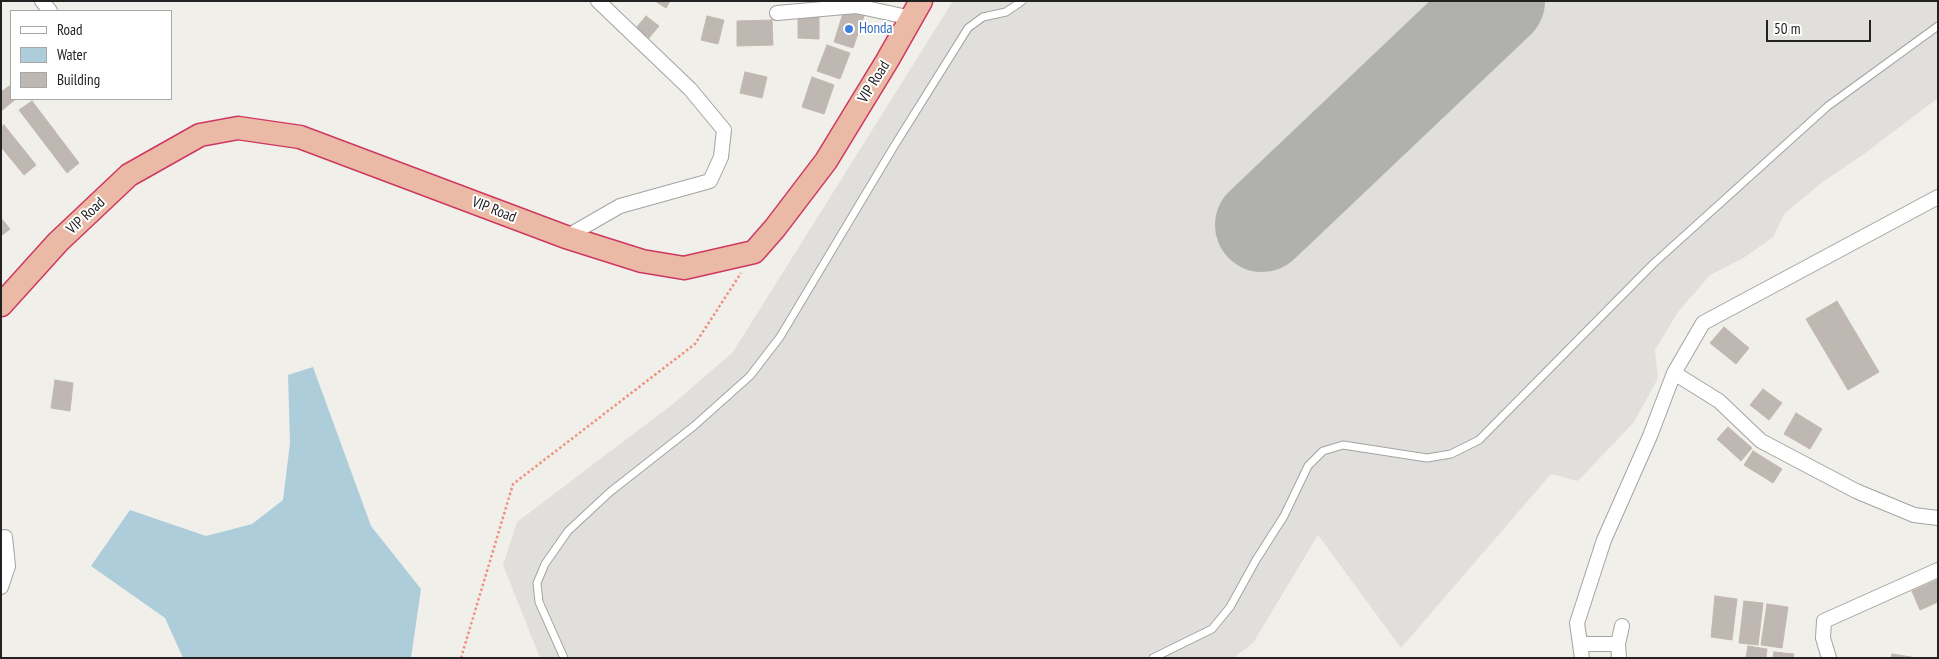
<!DOCTYPE html>
<html>
<head>
<meta charset="utf-8">
<style>
  body { margin:0 }
  #map { position:relative; width:1939px; height:659px; overflow:hidden; background:#f1efea; font-family:"PT Sans Narrow",sans-serif }
  canvas { display:block }
  .frame { position:absolute; inset:0; border:2px solid #222; pointer-events:none }
  .legend { position:absolute; left:10px; top:10px; width:162px; height:90px; box-sizing:border-box; background:#fff; border:1px solid #a7a7a7; margin:0; padding:6px 9px; list-style:none; font-size:15px; color:#222 }
  .legend li { display:flex; align-items:center; gap:10px; height:25px }
  .legend b { width:25px; border:1px solid #a7a7a7 }
  .scale { position:absolute; left:1766px; top:20px; width:105px; height:22px; box-sizing:border-box; border:2px solid #222; border-top:0; padding-left:6px; font-size:15px; line-height:18px; white-space:nowrap; color:#222; -webkit-text-stroke:4px #fff; paint-order:stroke }
</style>
</head>
<body>
<div id="map">
<canvas width="1939" height="659"></canvas>
<div class="frame"></div>
<ul class="legend">
<li><b style="height:6px;background:#fff"></b>Road</li>
<li><b style="height:14px;background:#aecddb"></b>Water</li>
<li><b style="height:14px;background:#bfb8b2"></b>Building</li>
</ul>
<div class="scale">50 m</div>
</div>
<script>
const ctx = document.querySelector('canvas').getContext('2d');
ctx.lineJoin = 'round';
function fillPath(path, color) { ctx.fillStyle = color; ctx.fill(path, 'evenodd'); }
const shape = rows => new Path2D(rows.map(r => 'M' + r).join(''));
function strokePath(path, color, width, dash) { ctx.strokeStyle = color; ctx.lineWidth = width; ctx.lineCap = dash ? 'butt' : 'round'; ctx.setLineDash(dash || []); ctx.stroke(path); }
function write(font, color, halo, rows, align = 'center') {
  ctx.font = font + ' "PT Sans Narrow",sans-serif'; ctx.lineWidth = 4; ctx.setLineDash([]); ctx.textBaseline = 'middle'; ctx.strokeStyle = halo; ctx.fillStyle = color; for (const [text, x, y, turn = 0] of rows) {
    ctx.save(); ctx.translate(x, y); ctx.rotate((+turn || 0) * Math.PI / 180); ctx.textAlign = isNaN(turn) ? turn : align; if (halo) ctx.strokeText(text, 0, 0); ctx.fillText(text, 0, 0); ctx.restore();
  }
}
fillPath(shape([
  [953,1,1938,1,1938,98,1864,154,1824,181,1785,213,1773,237,1745,257,1710,275,1678,312,1655,350,1658,378,1634,422,1578,481,1551,474,1401,648,1318,535,1253,643,1233,658,540,658,503,565,517,522,673,404,733,352]
]), '#e0dfdb');
fillPath(shape([
  [313,367,371,526,421,589,411,658,183,658,165,618,91,566,130,510,206,536,252,524,283,500,290,443,288,375]
]), '#aecddb');
strokePath(shape([
  [1262,225,1498,1]
]), '#b0b0ad', 94);
const building = shape([
  [655,1,670,1,666,8,655,1],
  [844,10,864,16,853,48,834,42,844,10],
  [798,15,819,15,819,39,798,38,798,15],
  [646,16,659,26,649,38,636,28,646,16],
  [707,16,724,20,718,44,701,40,707,16],
  [772,20,773,45,737,46,737,21,772,20],
  [827,45,850,53,840,79,817,71,827,45],
  [745,72,767,77,762,98,740,93,745,72],
  [812,77,834,85,824,114,802,107,812,77],
  [9,86,11,89,11,99,16,99,1,111,1,92,9,86],
  [32,101,79,163,67,173,19,110,32,101],
  [4,125,36,165,24,175,1,147,1,127,4,125],
  [1,218,10,229,1,236,1,218],
  [1837,301,1879,372,1848,390,1806,319,1837,301],
  [1724,327,1749,348,1736,364,1710,343,1724,327],
  [55,380,73,383,70,411,51,408,55,380],
  [1763,389,1782,403,1769,420,1750,405,1763,389],
  [1796,413,1822,429,1810,449,1784,434,1796,413],
  [1728,427,1752,448,1741,461,1717,439,1728,427],
  [1753,451,1782,469,1773,483,1744,465,1753,451],
  [1937,580,1938,602,1920,610,1912,591,1937,580],
  [1715,596,1737,599,1732,640,1711,637,1715,596],
  [1744,601,1763,603,1758,645,1739,643,1744,601],
  [1767,604,1788,607,1782,648,1761,645,1767,604],
  [1748,646,1767,649,1766,658,1746,658,1748,646],
  [1774,652,1794,654,1793,658,1773,658,1774,652],
  [1892,654,1917,658,1891,658,1892,654]
]);
fillPath(building, '#bfb8b2');
strokePath(building, '#c2b8ad', 1);
const service = shape([
  [564,658,539,602,537,583,545,564,568,531,610,492,694,426,750,376,780,337,893,148,968,28,983,17,1006,12,1022,1],
  [1153,658,1212,629,1230,607,1256,560,1284,516,1308,466,1323,451,1343,445,1427,458,1451,454,1479,440,1653,264,1828,106,1938,26]
]);
const minor = shape([
  [42,1,50,11],
  [777,13,856,6,912,18],
  [566,237,620,206,710,181,721,157,724,130,690,89,598,1],
  [1674,373,1719,401,1761,441,1856,491,1914,515,1938,518],
  [1,587,8,566,5,537],
  [1580,644,1618,644],
  [1582,658,1577,623,1604,540,1650,436,1674,373,1703,323,1938,197],
  [1619,658,1618,644,1622,626],
  [1829,658,1823,638,1824,621,1938,570]
]);
const trunk = shape([
  [1,305,58,242,129,175,200,135,238,128,300,137,566,237,642,261,684,268,754,252,775,228,826,161,887,61,921,1]
]);
strokePath(service, '#a3a3a3', 9);
strokePath(minor, '#a3a3a3', 16);
strokePath(trunk, '#ce385f', 25);
strokePath(shape([
  [461,658,513,484,695,344,741,273]
]), '#ef927d', 2.5, [2.5, 2.5]);
strokePath(service, '#fff', 7);
strokePath(minor, '#fff', 14);
strokePath(trunk, '#ebbaa6', 22);
for (const [x, y, r, color] of [
  [849,29,5,"#3f7fe0"]
]) { const dot = new Path2D(); dot.arc(x, y, r, 0, 2 * Math.PI); ctx.fillStyle = color; ctx.fill(dot); strokePath(dot, '#fff', 2); }
write('15px', '#366cbe', '#fff', [
  ["Honda",859,29]
], 'left');
write('15px', '#222', '#fff', [
  ["VIP Road",874,82,-58],
  ["VIP Road",494,210,21],
  ["VIP Road",86,216,-43]
]);
</script>
</body>
</html>
